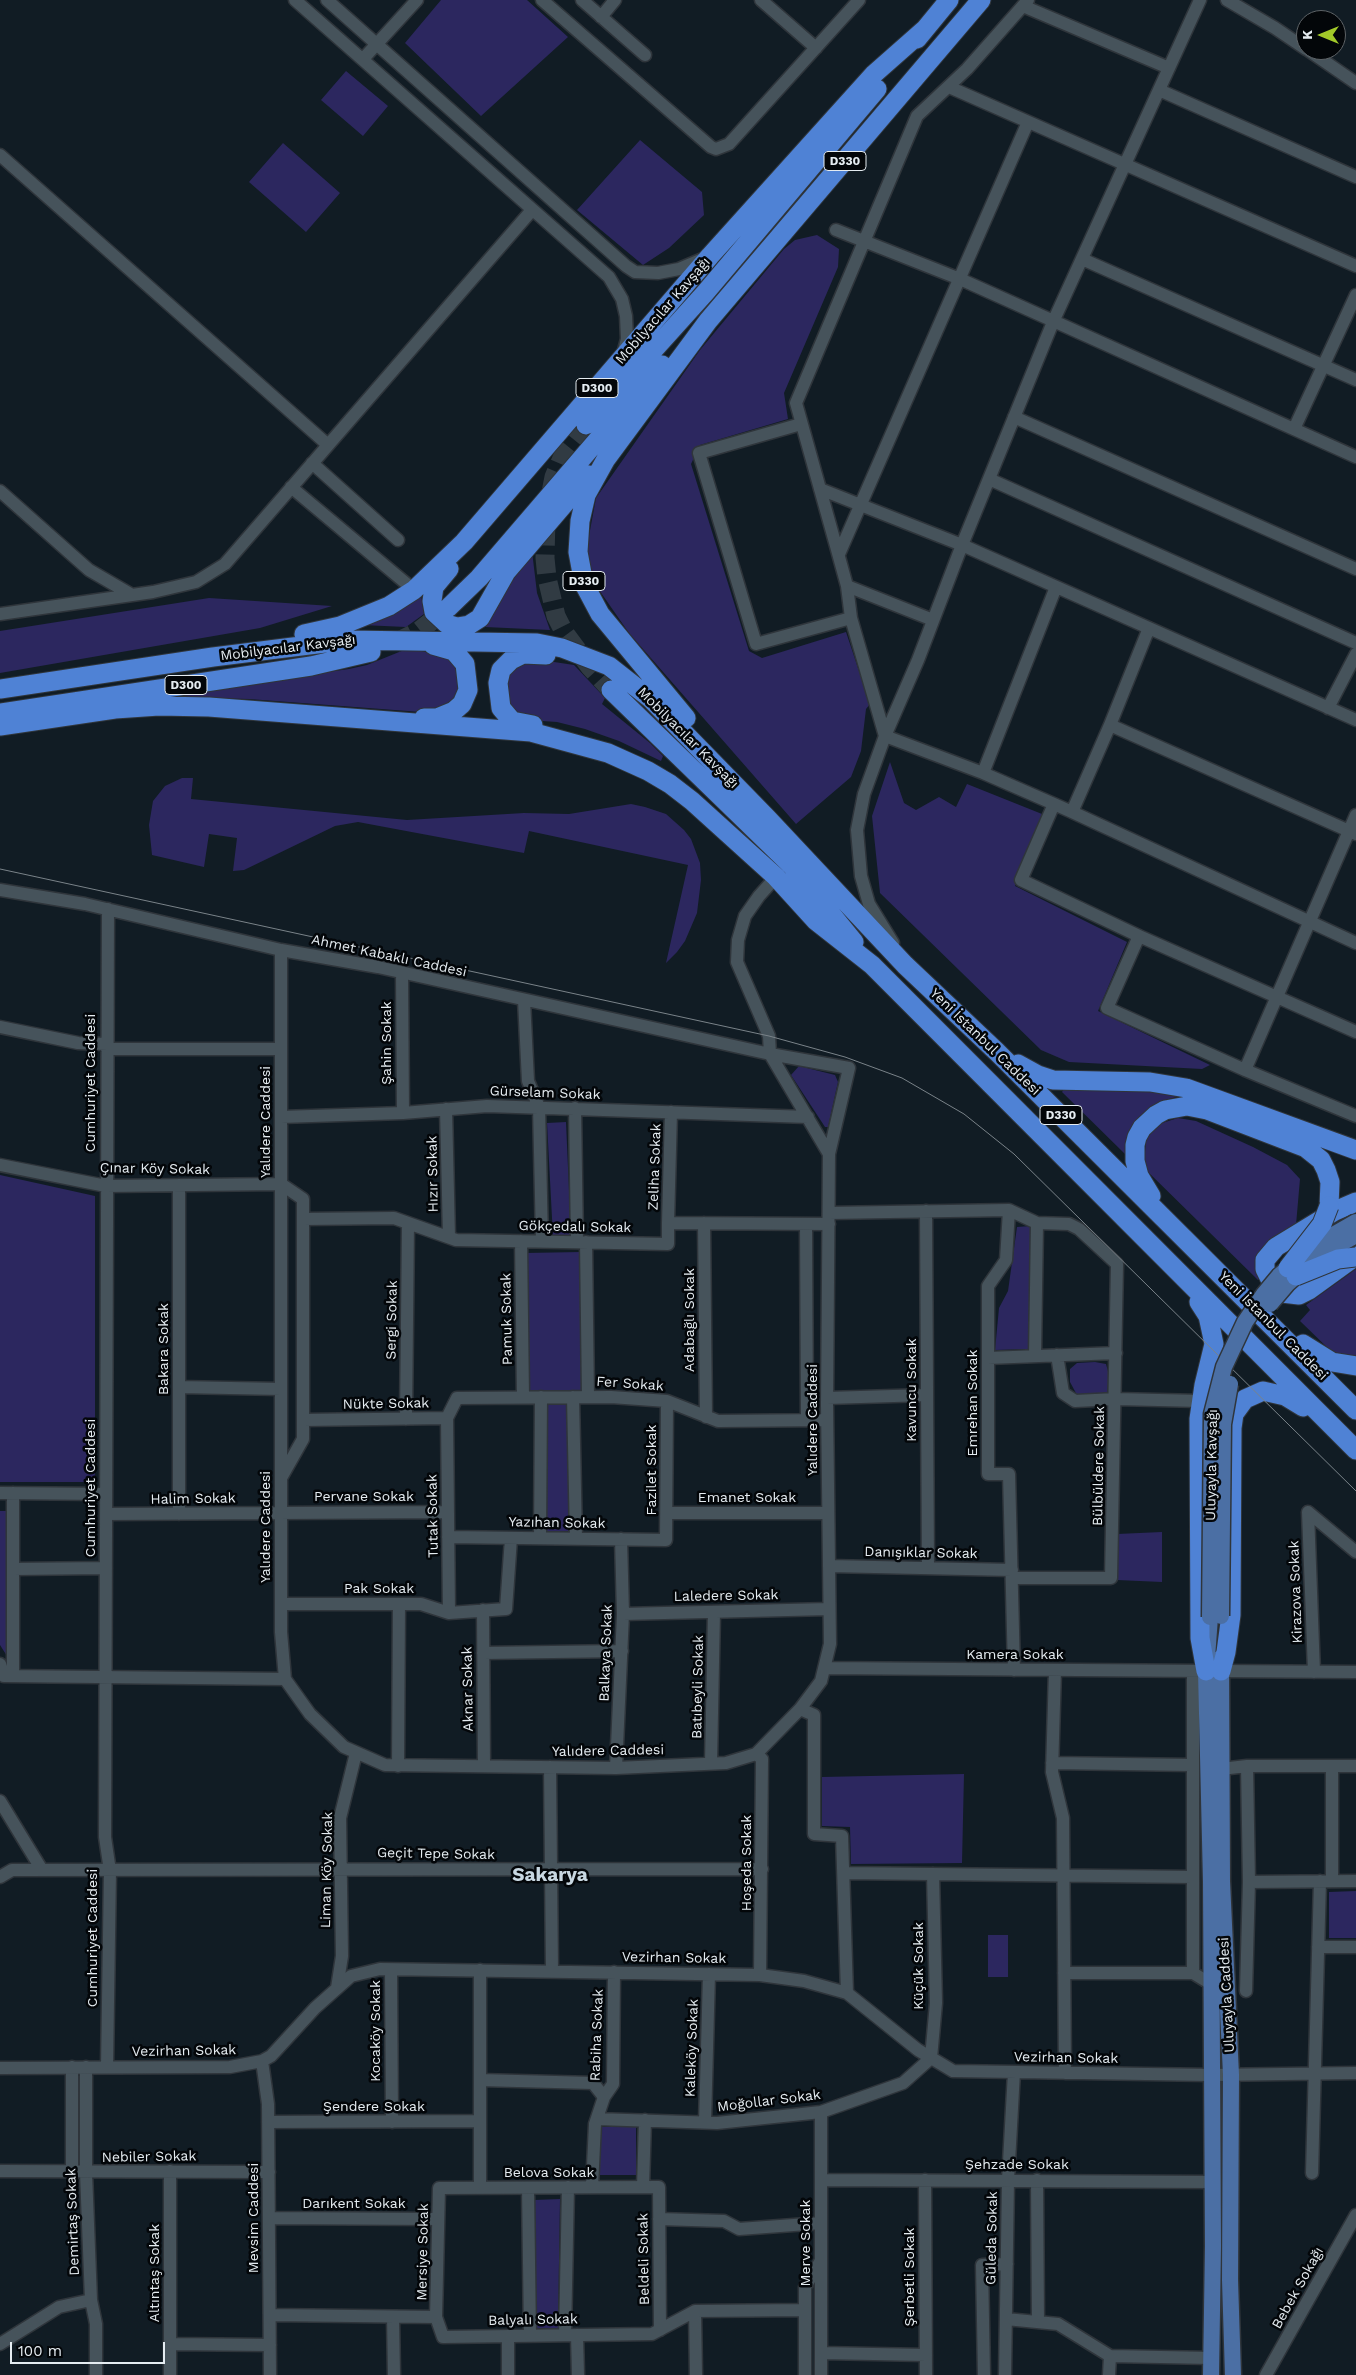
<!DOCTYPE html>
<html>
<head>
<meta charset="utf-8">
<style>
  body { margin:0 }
  #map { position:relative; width:1356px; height:2375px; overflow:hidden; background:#111c24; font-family:"Work Sans",sans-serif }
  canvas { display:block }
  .north { position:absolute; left:1296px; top:10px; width:50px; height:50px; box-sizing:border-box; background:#030609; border:1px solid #5d6266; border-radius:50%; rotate:270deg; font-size:14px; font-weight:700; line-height:20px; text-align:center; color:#e5ecf1 }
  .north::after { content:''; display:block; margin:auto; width:18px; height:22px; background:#a2c929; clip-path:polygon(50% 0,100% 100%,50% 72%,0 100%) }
  .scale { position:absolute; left:10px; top:2342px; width:155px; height:22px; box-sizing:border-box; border:2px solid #e5ecf1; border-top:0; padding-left:6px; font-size:15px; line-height:18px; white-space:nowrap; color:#e5ecf1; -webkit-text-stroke:4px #030609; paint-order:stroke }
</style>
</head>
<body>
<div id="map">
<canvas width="1356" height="2375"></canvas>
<div class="north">K</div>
<div class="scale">100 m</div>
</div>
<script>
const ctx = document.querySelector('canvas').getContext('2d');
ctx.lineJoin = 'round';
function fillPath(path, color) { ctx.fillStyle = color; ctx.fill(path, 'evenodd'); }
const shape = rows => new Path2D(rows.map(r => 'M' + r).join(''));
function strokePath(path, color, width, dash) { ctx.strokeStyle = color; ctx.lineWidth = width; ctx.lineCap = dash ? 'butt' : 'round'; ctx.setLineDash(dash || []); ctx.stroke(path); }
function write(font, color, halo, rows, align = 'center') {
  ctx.font = font + ' "Work Sans",sans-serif'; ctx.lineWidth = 5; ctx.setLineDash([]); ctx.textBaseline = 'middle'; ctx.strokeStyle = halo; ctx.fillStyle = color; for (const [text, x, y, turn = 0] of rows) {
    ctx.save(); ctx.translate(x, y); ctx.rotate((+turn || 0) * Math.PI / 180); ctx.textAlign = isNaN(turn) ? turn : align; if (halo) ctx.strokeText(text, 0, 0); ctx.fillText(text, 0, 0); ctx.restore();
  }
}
fillPath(shape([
  [441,0,527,0,568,37,481,116,405,43],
  [346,71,388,106,363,136,321,100],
  [640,140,702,192,704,215,669,248,643,265,577,210],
  [283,143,340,193,306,232,249,182],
  [817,235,839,249,838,267,784,393,788,419,700,445,691,464,749,651,762,658,846,632,870,704,866,709,861,751,851,777,796,824,629,633,597,587,586,552,596,498,700,350,784,249,795,240],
  [532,551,537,593,550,630,485,627,508,582],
  [421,595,424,614,406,627,362,625],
  [209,598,332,606,260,628,0,673,0,631],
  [409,648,443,656,453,661,459,669,461,687,452,705,434,713,249,699,149,697,349,669,367,665],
  [541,660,574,665,605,698,602,704,650,743,663,756,661,761,619,741,585,729,557,722,528,720,507,706,504,676,520,663],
  [890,762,904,803,916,810,939,797,956,807,967,784,1042,814,1015,886,1127,942,1098,1011,1210,1065,1202,1069,1069,1062,1041,1050,880,893,872,816],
  [182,778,193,778,191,799,407,820,524,813,569,814,631,804,645,807,666,814,684,830,691,839,700,863,701,880,697,913,685,941,677,952,666,963,688,865,529,831,524,853,358,822,335,826,244,870,233,871,237,838,209,834,204,867,152,855,149,825,153,801,165,786],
  [799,1066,835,1075,838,1082,828,1127,825,1127,791,1075],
  [1139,1087,1180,1096,1162,1101,1147,1111,1127,1156,1062,1092,1064,1089],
  [1178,1118,1196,1121,1253,1147,1287,1165,1300,1179,1296,1225,1258,1280,1147,1171,1144,1164,1146,1139,1159,1124],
  [566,1122,571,1236,553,1237,547,1123],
  [0,1175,95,1196,95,1482,0,1482],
  [1031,1226,1028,1349,995,1350,999,1308,1008,1291,1017,1227],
  [581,1252,581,1392,528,1393,525,1253],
  [1356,1269,1356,1358,1336,1356,1300,1321,1310,1310,1306,1305],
  [1095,1362,1106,1364,1109,1375,1107,1395,1077,1395,1070,1382,1070,1369,1077,1363],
  [570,1402,568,1531,545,1531,546,1403],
  [0,1511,8,1511,7,1656,0,1645],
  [1162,1532,1162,1582,1117,1580,1117,1534],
  [964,1774,962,1863,851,1864,850,1827,822,1826,822,1777],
  [1356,1891,1356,1938,1329,1938,1329,1892],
  [988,1935,1008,1935,1008,1977,988,1977],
  [599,2127,636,2127,636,2175,600,2175],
  [560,2199,558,2328,536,2328,534,2200]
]), '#2c275f');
strokePath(shape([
  [586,425,565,451,554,477,546,518,545,558,547,578,556,616,564,632,590,667,611,690],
  [395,643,419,631,448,608]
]), '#313b43', 19, [19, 9]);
const minor = shape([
  [295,0,609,277,622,299,626,316,627,339,623,354],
  [327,0,626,266,635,272,658,273,679,269,705,258],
  [542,0,711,147,716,149,729,144,859,0],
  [582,0,645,55],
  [761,0,816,48],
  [1227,0,1275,28,1306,49],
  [1023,6,1169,68],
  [601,17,615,0],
  [1308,50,1356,83],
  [363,59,417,0],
  [949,87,1356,266],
  [1159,90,1356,177],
  [0,155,328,445],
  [836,230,960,279,1356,457],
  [1082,259,1356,380],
  [1014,417,1356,569],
  [801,424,699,453,756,644,851,618],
  [1294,429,1356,295],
  [312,463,398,540],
  [989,479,1356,643],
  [291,487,414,590],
  [820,489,962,545,1356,720],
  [0,491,89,570,132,595],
  [839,554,1028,122],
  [847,586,933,620],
  [0,614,153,592,196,582,225,564,532,210],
  [1149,628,1110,725,1356,834],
  [1328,708,1356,654],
  [885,736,851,618,847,586,836,546,796,403,917,116,967,69,1028,0],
  [885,736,983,773,1054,804,1021,880,1139,936,1107,1008,1245,1070,1356,1116],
  [983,773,1056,587],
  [1054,804,1072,812,1110,725],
  [1072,812,1356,943],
  [0,890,85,904,281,950,378,967,770,1054,849,1068,829,1154],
  [1139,936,1356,1032],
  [893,943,869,904,861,876,857,830,864,794,885,736,918,660,962,545,1053,322,1200,0],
  [281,950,281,1632,285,1679,310,1714,344,1747,385,1765,616,1768,726,1763,756,1754,800,1709,821,1681,830,1644,827,1405,829,1154,770,1054,769,1036,737,962,738,940,745,916,759,896,776,877],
  [402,973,403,1113],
  [524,1000,528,1081,539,1107,542,1241],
  [0,1027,78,1043,107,1044],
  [107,1049,281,1049],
  [1245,1070,1356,815],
  [575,1108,577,1242],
  [446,1109,449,1237],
  [281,1117,403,1113,487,1106,808,1117],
  [0,1165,106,1186,281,1184,303,1199,303,1439,281,1478],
  [179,1185,179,1514],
  [1009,1210,1006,1260,988,1286,988,1474,1009,1474,1014,1670],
  [926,1211,928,1568],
  [829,1213,1009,1210,1037,1223,1035,1355],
  [303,1219,394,1218,456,1240,668,1244,668,1223,829,1224],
  [668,1223,671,1112],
  [704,1223,706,1417],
  [806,1224,807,1420],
  [521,1241,523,1397],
  [586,1242,588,1397],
  [1057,1355,1063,1393,1075,1401,1116,1399,1201,1401],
  [988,1358,1116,1353],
  [179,1387,281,1389],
  [573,1397,576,1538],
  [827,1398,927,1395],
  [447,1418,449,1613],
  [406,1419,408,1223],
  [303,1420,447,1418,457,1398,611,1397,667,1401,718,1421,827,1420],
  [0,1493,106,1494],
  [13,1493,13,1676],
  [1308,1512,1314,1672],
  [1308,1512,1356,1552],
  [667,1513,828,1513],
  [106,1514,448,1512],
  [448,1537,666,1540,667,1401],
  [540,1538,541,1397],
  [829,1566,1012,1570],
  [13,1569,106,1568],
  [1012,1578,1111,1578,1117,1264,1079,1229,1069,1224,1037,1223],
  [281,1604,421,1604,449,1613,506,1609,511,1538],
  [483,1610,484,1766],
  [623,1614,829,1609],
  [483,1653,622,1651],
  [0,1664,4,1676,285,1679],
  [824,1668,1206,1671],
  [1055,1670,1052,1772,1063,1818,1065,2073],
  [1193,1671,1193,1973],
  [1221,1671,1356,1672],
  [800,1709,814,1715,814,1834,842,1836,847,1993],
  [756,1754,762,1759,760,1975],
  [711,1763,714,1612],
  [1052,1763,1193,1765],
  [398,1766,399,1604],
  [1247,1766,1356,1766],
  [1332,1766,1332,1881],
  [550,1767,552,1971],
  [616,1768,623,1614,621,1539],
  [1221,1769,1247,1766,1249,1882,1246,1991],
  [0,1801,42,1870],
  [844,1873,1193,1877],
  [0,1877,12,1870,762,1869],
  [1249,1882,1356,1881],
  [1318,1947,1356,1947],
  [391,1970,392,2122],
  [1064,1973,1193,1973,1211,1984],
  [337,1988,342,1956,340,1818,356,1753],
  [262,2061,268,2104,270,2375],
  [86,2067,86,2173,91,2300,96,2324,96,2375],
  [107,2067,110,1871,105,1837,108,909],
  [0,2068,230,2067,262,2061,271,2056,315,2008,351,1976,380,1969,760,1975,804,1981,847,1993,918,2050,953,2071,1211,2075,1356,2073],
  [480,2080,593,2083,604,2097,595,2124,592,2187],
  [604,2097,613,2084,614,1972],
  [597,2119,717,2123,821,2112,903,2083,931,2058,936,2003,933,1874],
  [268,2122,480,2121],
  [705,2122,709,1974],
  [0,2171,269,2172],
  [72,2173,72,2067],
  [1312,2173,1320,1881],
  [821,2180,1212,2182],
  [925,2180,926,2375],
  [1037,2180,1038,2322],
  [643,2187,645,2120],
  [480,2188,480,1970],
  [528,2188,530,2335],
  [269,2218,438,2219],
  [659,2219,724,2221,739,2229,821,2223],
  [695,2311,696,2375],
  [270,2315,436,2317,443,2337,652,2334,695,2311,805,2310],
  [393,2317,394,2375],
  [436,2317,439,2188,659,2187,660,2330],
  [1006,2319,1058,2324,1110,2356,1211,2358],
  [565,2335,568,2187],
  [577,2335,578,2375],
  [508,2336,508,2375],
  [0,2344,59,2307,91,2300],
  [170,2344,270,2345],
  [821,2353,926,2355],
  [170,2375,170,2171],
  [805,2375,805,2287,820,2262],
  [821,2375,821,2112],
  [984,2375,982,2265,1007,2264],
  [1005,2375,1008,2180,1014,2072],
  [1109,2375,1110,2356],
  [1266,2375,1356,2215]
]);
const major = shape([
  [1210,1617,1206,1671,1211,1882,1213,2246,1211,2375],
  [1221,1658,1222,1881,1231,2075,1230,2280,1233,2375]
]);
const highway = shape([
  [917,39,949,0],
  [586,425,705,293,877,89],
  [449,569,434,587,432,601,434,612,447,624,457,627,469,625,480,618,506,572,589,475],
  [448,608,479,578,662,365],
  [304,634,340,626,389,606,414,590,464,542,710,256,874,74,925,29],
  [0,689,213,657,349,640,537,643,562,648,609,666,651,699,767,818,905,965,997,1052,1356,1410],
  [611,690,792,866,854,942],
  [0,713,311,666,371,652],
  [424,718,437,718,454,711,462,704,468,690,465,664,454,651,433,645],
  [686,718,600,614,584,584,578,552,580,521,586,495,606,459,708,321,981,0],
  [533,725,512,721,501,708,498,683,501,670,511,660,523,654,546,655],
  [0,726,115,709,159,706,209,707,531,732,608,753,648,771,670,784,692,801,776,877,816,921,872,965,1356,1450],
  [1018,1064,1038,1075,1053,1080,1150,1082,1186,1088,1356,1150],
  [1151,1196,1139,1176,1135,1161,1135,1145,1137,1137,1142,1128,1156,1115,1165,1110,1187,1106,1207,1110,1306,1148,1321,1160,1326,1170,1330,1182,1329,1206],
  [1356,1202,1335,1211,1276,1247,1265,1260,1265,1269,1274,1287,1282,1293,1299,1295,1309,1290,1356,1256],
  [1199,1302,1208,1316,1214,1344,1204,1385,1199,1419,1200,1638,1206,1671],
  [1303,1344,1332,1362,1356,1366],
  [1221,1671,1226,1652,1231,1615,1232,1428,1234,1414,1245,1399,1263,1391,1285,1396,1303,1407]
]);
strokePath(minor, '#2f353b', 15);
strokePath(major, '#2f353b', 19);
strokePath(highway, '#2f353b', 21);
strokePath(minor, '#46535b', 12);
strokePath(major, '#4b6fa4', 16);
strokePath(highway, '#4f82d5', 19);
strokePath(shape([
  [0,869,769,1036,845,1057,902,1078,964,1114,1014,1154,1356,1491]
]), '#7a8389', 1);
const majorBridge = shape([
  [1270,1304,1287,1284,1305,1268,1331,1249,1356,1235],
  [1221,1616,1223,1424,1230,1384],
  [1210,1617,1212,1414,1224,1367,1245,1322,1264,1294,1279,1276,1316,1245,1356,1222]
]);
const highwayBridge = shape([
  [1288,1268,1322,1224,1329,1206],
  [1296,1276,1338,1259,1356,1257]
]);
strokePath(majorBridge, '#2f353b', 19, []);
strokePath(highwayBridge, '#2f353b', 21, []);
strokePath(majorBridge, '#4b6fa4', 16);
strokePath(highwayBridge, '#4f82d5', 19);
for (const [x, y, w] of [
  [845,161,42],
  [597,388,42],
  [584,581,42],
  [186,685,42],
  [1061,1115,42]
]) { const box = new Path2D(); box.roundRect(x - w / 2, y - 9.5, w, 19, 4); ctx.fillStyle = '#030609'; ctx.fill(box); strokePath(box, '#e5ecf1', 1); }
write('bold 12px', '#e5ecf1', null, [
  ["D330",845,161],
  ["D300",597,388],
  ["D330",584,581],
  ["D300",186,685],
  ["D330",1061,1115]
]);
write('14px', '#e5ecf1', '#030609', [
  ["Mobilyacılar Kavşağı",663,311,-49],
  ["Mobilyacılar Kavşağı",288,648,-7],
  ["Mobilyacılar Kavşağı",688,738,45],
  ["Ahmet Kabaklı Caddesi",389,956,12],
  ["Yeni İstanbul Caddesi",985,1042,44],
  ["Şahin Sokak",387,1043,-90],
  ["Cumhuriyet Caddesi",91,1083,-90],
  ["Gürselam Sokak",545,1093,2],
  ["Yalıdere Caddesi",266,1122,-90],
  ["Zeliha Sokak",655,1167,-88],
  ["Çınar Köy Sokak",155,1169,1],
  ["Hızır Sokak",433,1174,-91],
  ["Gökçedalı Sokak",575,1227,1],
  ["Pamuk Sokak",507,1319,-91],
  ["Sergi Sokak",392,1320,-89],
  ["Adabağlı Sokak",690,1320,-90],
  ["Yeni İstanbul Caddesi",1273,1326,45],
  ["Bakara Sokak",164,1349,-90],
  ["Fer Sokak",630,1384,4],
  ["Kavuncu Sokak",912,1390,-90],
  ["Emrehan Sokak",973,1403,-90],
  ["Nükte Sokak",386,1404,-1],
  ["Yalıdere Caddesi",813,1420,-90],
  ["Uluyayla Kavşağı",1212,1465,-89],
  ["Bülbüldere Sokak",1099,1466,-89],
  ["Fazilet Sokak",652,1470,-90],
  ["Cumhuriyet Caddesi",91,1488,-90],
  ["Pervane Sokak",364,1497],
  ["Emanet Sokak",747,1498],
  ["Halim Sokak",193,1499,-1],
  ["Tutak Sokak",433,1516,-91],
  ["Yazıhan Sokak",557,1523,1],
  ["Yalıdere Caddesi",266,1527,-90],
  ["Danışıklar Sokak",921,1553,1],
  ["Pak Sokak",379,1589],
  ["Kirazova Sokak",1296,1592,-92],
  ["Laledere Sokak",726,1596,-1],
  ["Balkaya Sokak",606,1653,-88],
  ["Kamera Sokak",1015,1655],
  ["Batıbeyli Sokak",698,1687,-89],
  ["Aknar Sokak",468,1689,-91],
  ["Yalıdere Caddesi",608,1751,-1],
  ["Geçit Tepe Sokak",436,1854,1],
  ["Hoşeda Sokak",747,1863,-90],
  ["Liman Köy Sokak",327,1870,-89],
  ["Cumhuriyet Caddesi",93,1938,-90],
  ["Vezirhan Sokak",674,1958,1],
  ["Küçük Sokak",919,1966,-90],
  ["Uluyayla Caddesi",1227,1995,-93],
  ["Kocaköy Sokak",376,2031,-90],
  ["Rabiha Sokak",597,2035,-88],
  ["Kaleköy Sokak",692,2048,-88],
  ["Vezirhan Sokak",184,2051,-1],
  ["Vezirhan Sokak",1066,2058,1],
  ["Moğollar Sokak",769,2101,-7],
  ["Şendere Sokak",374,2107],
  ["Nebiler Sokak",149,2157,-1],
  ["Şehzade Sokak",1017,2165],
  ["Belova Sokak",549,2173],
  ["Darıkent Sokak",354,2204],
  ["Mevsim Caddesi",254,2218,-90],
  ["Demirtaş Sokak",73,2222,-92],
  ["Güleda Sokak",992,2238,-89],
  ["Merve Sokak",806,2243,-90],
  ["Mersiye Sokak",423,2252,-89],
  ["Beldeli Sokak",644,2259,-91],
  ["Altıntaş Sokak",155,2273,-90],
  ["Şerbetli Sokak",910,2277,-90],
  ["Bebek Sokağı",1298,2288,-61],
  ["Balyalı Sokak",533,2320,-1]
]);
write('bold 19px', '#c8d7e1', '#030609', [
  ["Sakarya",550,1875]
]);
</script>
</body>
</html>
